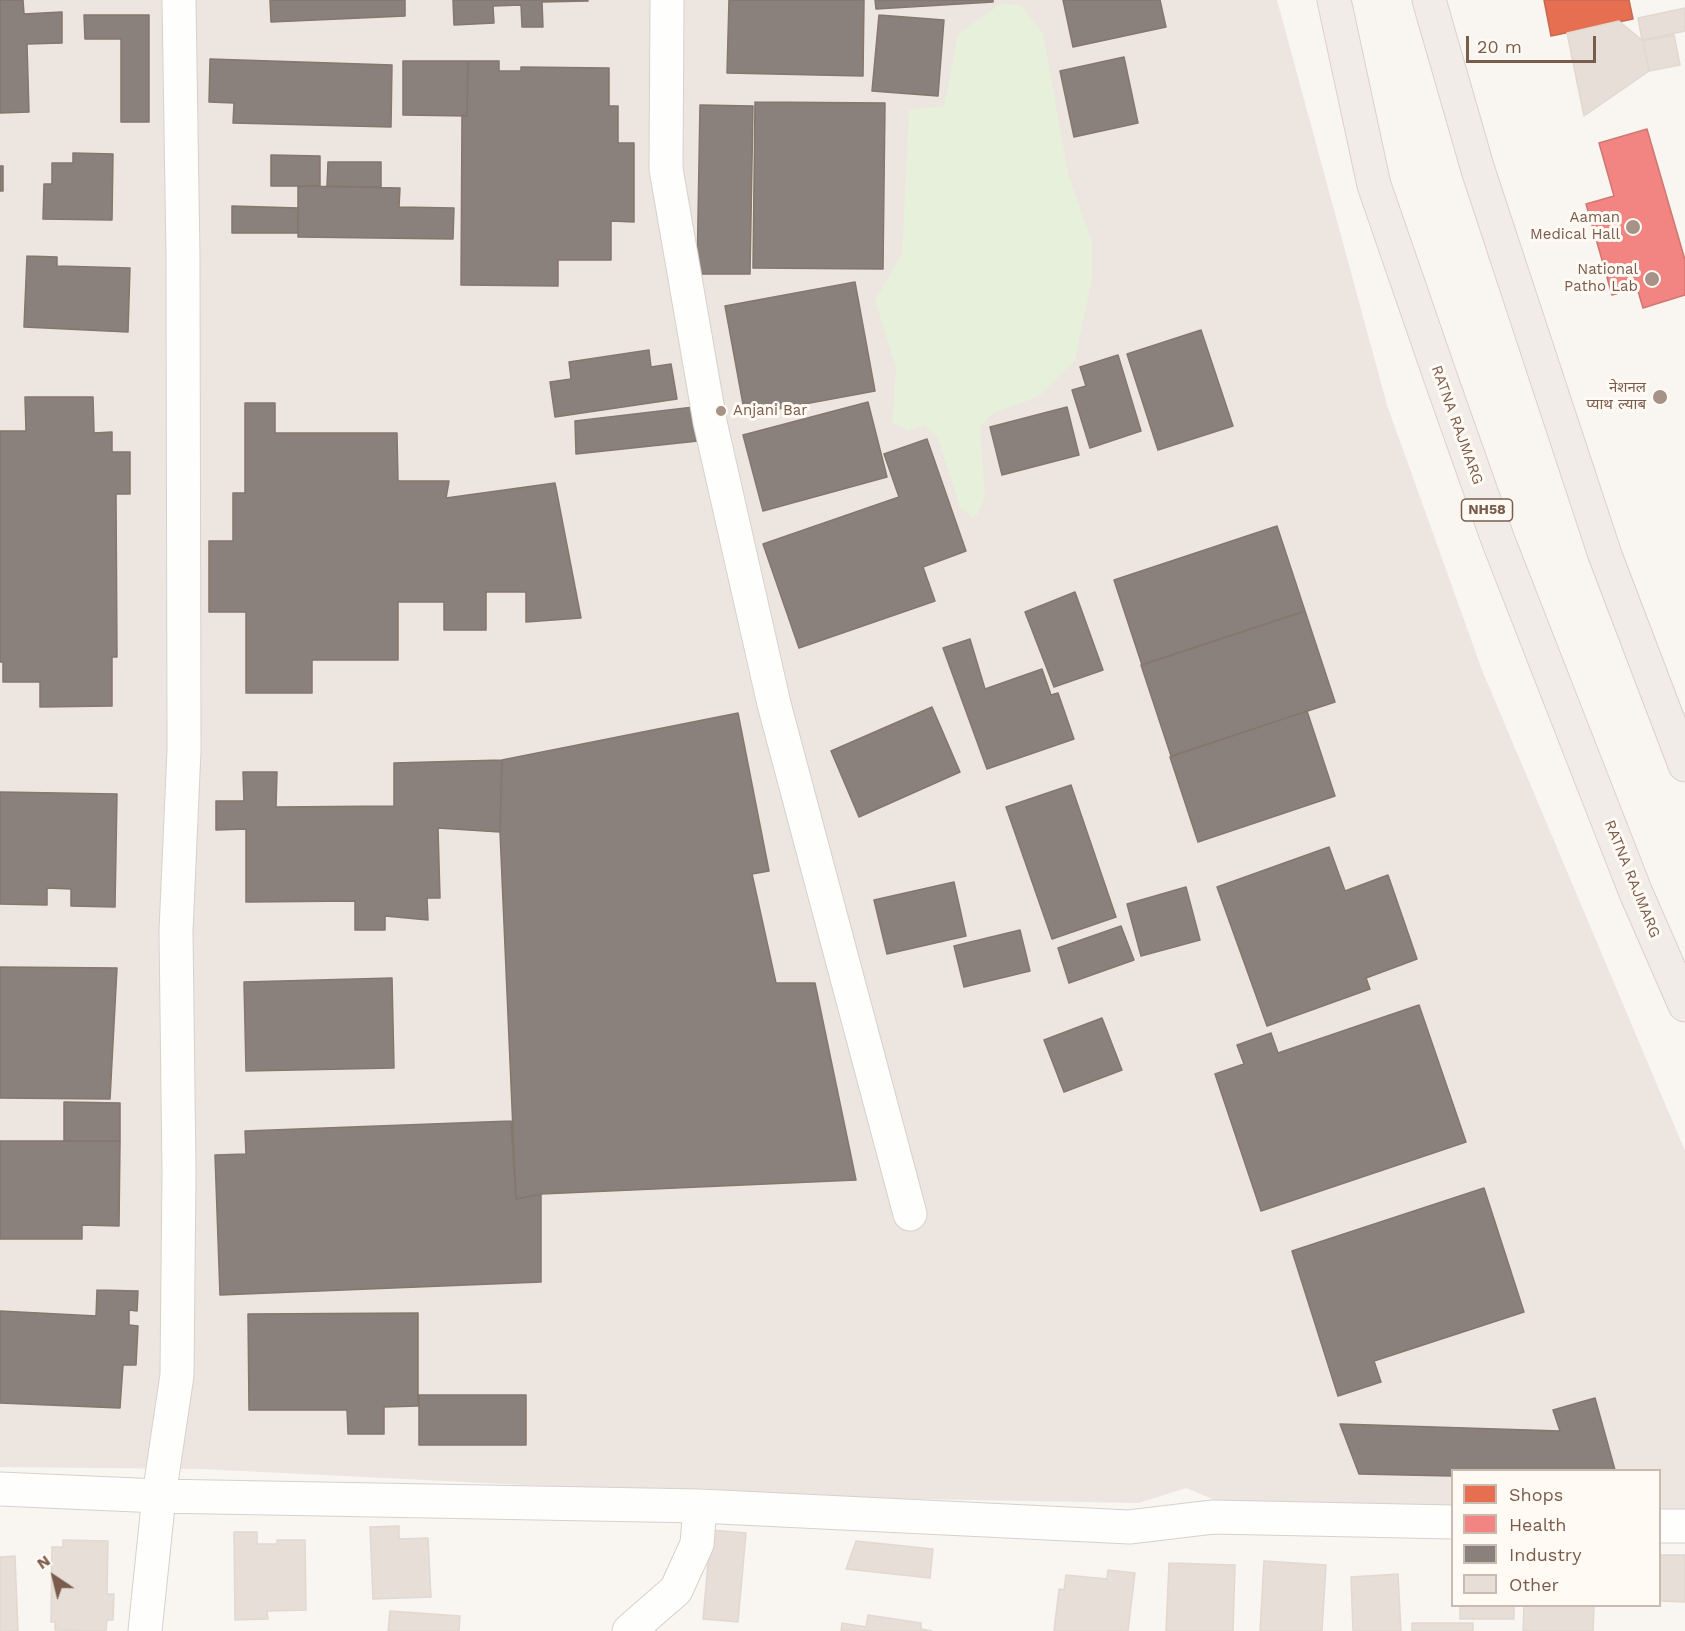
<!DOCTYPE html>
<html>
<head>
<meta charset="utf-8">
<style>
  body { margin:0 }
  #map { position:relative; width:1685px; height:1631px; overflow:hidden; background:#f9f5f0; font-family:"Work Sans",sans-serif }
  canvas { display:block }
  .legend { position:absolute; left:1451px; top:1469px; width:210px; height:138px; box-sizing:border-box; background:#fffaf3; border:2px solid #cabbb1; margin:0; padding:8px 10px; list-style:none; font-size:18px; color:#7a5c4d }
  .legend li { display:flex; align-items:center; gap:12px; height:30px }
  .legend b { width:30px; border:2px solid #cabbb1 }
  .north { position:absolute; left:24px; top:1547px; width:60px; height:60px; -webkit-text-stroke:4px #fffaf3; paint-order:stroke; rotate:325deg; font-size:16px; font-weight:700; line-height:24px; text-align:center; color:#7a5c4d }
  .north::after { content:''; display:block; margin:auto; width:21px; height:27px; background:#7a5c4d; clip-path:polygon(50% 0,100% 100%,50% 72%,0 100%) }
  .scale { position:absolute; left:1466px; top:36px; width:130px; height:27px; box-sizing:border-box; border:3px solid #7a5c4d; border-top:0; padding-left:8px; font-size:18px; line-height:21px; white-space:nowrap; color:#7a5c4d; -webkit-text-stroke:4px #fffaf3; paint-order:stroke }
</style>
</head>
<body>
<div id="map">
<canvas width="1685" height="1631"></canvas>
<ul class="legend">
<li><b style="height:16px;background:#e76f51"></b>Shops</li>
<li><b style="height:16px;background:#f28482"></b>Health</li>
<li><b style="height:16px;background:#8a817c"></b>Industry</li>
<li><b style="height:16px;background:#e6ded7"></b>Other</li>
</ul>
<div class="north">N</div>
<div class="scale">20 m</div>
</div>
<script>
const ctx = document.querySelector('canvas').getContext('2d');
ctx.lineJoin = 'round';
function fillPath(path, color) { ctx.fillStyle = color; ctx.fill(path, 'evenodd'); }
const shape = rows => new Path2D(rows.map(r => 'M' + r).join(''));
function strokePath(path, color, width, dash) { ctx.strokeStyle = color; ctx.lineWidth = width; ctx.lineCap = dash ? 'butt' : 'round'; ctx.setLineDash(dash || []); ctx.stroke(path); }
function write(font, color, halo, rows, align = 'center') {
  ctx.font = font + ' "Work Sans","Noto Sans Devanagari",sans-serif'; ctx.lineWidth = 6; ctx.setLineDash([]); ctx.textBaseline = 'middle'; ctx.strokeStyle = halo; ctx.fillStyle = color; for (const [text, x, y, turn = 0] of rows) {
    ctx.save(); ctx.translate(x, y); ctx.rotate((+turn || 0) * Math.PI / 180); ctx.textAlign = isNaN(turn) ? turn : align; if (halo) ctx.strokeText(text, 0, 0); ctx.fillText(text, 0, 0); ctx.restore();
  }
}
fillPath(shape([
  [0,0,1277,0,1387,405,1482,670,1685,1151,1685,1511,1660,1510,1660,1470,1452,1470,1452,1508,1227,1505,1186,1488,1139,1503,750,1496,201,1469,0,1467]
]), '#ede5e0');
fillPath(shape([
  [1002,3,1021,6,1043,33,1068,173,1092,243,1092,279,1075,360,1039,396,992,414,980,427,985,497,979,512,973,519,960,507,937,436,924,425,908,431,892,422,896,368,875,300,902,254,909,110,944,106,958,34]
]), '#e7f0db');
const shops = shape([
  [1544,0,1629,0,1633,19,1551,36,1544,0]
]);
fillPath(shops, '#e76f51');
strokePath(shops, '#c66950', 1.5);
const health = shape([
  [1647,129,1685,260,1685,295,1643,308,1637,288,1612,295,1586,204,1614,196,1599,143,1647,129]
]);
fillPath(health, '#f28482');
strokePath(health, '#ce7872', 1.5);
const industry = shape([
  [0,0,23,0,24,14,62,12,62,43,27,44,29,112,0,113,0,0],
  [270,0,405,0,405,16,271,22,270,0],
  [453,0,588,0,588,1,542,2,543,27,522,27,521,5,493,6,494,23,454,25,453,0],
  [729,0,864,0,863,76,727,73,729,0],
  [875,0,993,0,993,2,876,9,875,0],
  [1063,0,1160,0,1166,27,1073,47,1063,0],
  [84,15,149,15,149,122,121,122,121,39,85,39,84,15],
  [879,15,944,20,938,96,872,91,879,15],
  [1124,57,1138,123,1074,137,1060,71,1124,57],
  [210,59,392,65,391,127,233,123,234,103,209,102,210,59],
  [403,61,468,61,467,116,403,115,403,61],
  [468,61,499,61,499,71,521,71,521,67,609,68,609,106,618,106,618,143,634,143,634,222,611,221,611,260,558,260,558,286,461,285,462,115,467,116,468,61],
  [755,102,885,103,883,269,753,268,755,102],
  [700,105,753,106,750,274,697,274,700,105],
  [73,153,113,154,112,220,43,219,44,184,52,184,52,163,73,163,73,153],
  [271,155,320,156,320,186,271,186,271,155],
  [328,162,381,162,381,187,327,186,328,162],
  [0,166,3,166,3,191,0,191,0,166],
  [298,186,400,188,399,207,454,208,453,239,298,237,298,186],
  [232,206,298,208,298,233,232,233,232,206],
  [27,256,57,257,57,266,130,268,128,332,24,327,27,256],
  [855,282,875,391,745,415,725,306,855,282],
  [1201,330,1233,426,1158,450,1127,354,1201,330],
  [649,350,651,367,671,364,677,399,555,417,550,382,571,379,569,362,649,350],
  [1118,355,1141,431,1090,448,1072,390,1086,386,1080,367,1118,355],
  [25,397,93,397,94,433,112,432,112,452,130,452,130,494,116,494,117,657,112,657,112,706,40,707,40,682,3,682,3,662,0,662,0,431,26,431,25,397],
  [868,402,887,477,763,511,743,435,868,402],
  [245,403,275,403,275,433,397,433,398,481,449,481,446,498,555,483,581,618,526,622,526,592,486,592,486,630,444,630,444,602,398,602,398,660,312,660,312,693,246,693,246,612,209,612,209,541,233,541,233,493,245,493,245,403],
  [694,407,698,441,576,454,575,421,694,407],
  [1067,407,1079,455,1002,475,990,427,1067,407],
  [927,439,966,551,923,567,935,601,799,648,763,544,899,497,884,454,927,439],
  [1277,526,1305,611,1142,665,1114,580,1277,526],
  [1075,592,1103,670,1054,687,1025,612,1075,592],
  [1305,611,1335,702,1171,756,1141,665,1305,611],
  [970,639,985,689,1042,669,1051,695,1058,693,1074,739,987,769,943,648,970,639],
  [932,707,960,772,859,817,831,751,932,707],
  [1307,711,1335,796,1198,842,1170,757,1307,711],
  [738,713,769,871,752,874,776,983,815,983,856,1180,541,1194,516,1199,500,832,502,760,738,713],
  [502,760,500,832,438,828,440,898,427,898,428,920,385,916,385,930,355,930,355,901,246,902,246,829,216,830,216,801,244,801,243,772,277,772,276,807,394,806,394,763,502,760],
  [1071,785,1116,917,1052,939,1006,807,1071,785],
  [0,792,117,794,115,907,71,906,71,889,47,888,47,905,0,904,0,792],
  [1329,847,1345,891,1388,875,1417,959,1366,978,1370,989,1267,1026,1217,887,1329,847],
  [954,882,966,936,887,954,874,900,954,882],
  [1186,887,1200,940,1141,956,1127,904,1186,887],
  [1121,926,1134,960,1069,983,1058,948,1121,926],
  [1020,930,1030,971,964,987,954,946,1020,930],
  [0,967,117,968,110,1099,0,1098,0,967],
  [392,978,394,1068,246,1071,244,982,392,978],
  [1419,1005,1466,1142,1261,1211,1215,1074,1244,1064,1237,1045,1271,1033,1278,1053,1419,1005],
  [1102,1018,1122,1070,1064,1092,1044,1040,1102,1018],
  [64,1102,120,1103,120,1141,64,1141,64,1102],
  [511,1121,516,1199,541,1194,541,1282,220,1295,215,1155,246,1154,245,1131,511,1121],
  [0,1141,120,1141,119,1226,82,1225,82,1239,0,1239,0,1141],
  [1484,1188,1524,1312,1374,1361,1381,1382,1338,1396,1292,1251,1484,1188],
  [97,1290,138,1291,137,1311,129,1310,129,1325,138,1326,136,1365,123,1365,120,1408,0,1403,0,1311,96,1316,97,1290],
  [418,1313,418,1406,384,1407,384,1434,348,1434,347,1410,249,1410,248,1314,418,1313],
  [419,1395,526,1395,526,1445,419,1445,419,1395],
  [1595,1398,1615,1470,1452,1470,1452,1476,1359,1474,1340,1424,1560,1431,1553,1410,1595,1398]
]);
fillPath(industry, '#8a817c');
strokePath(industry, '#85766e', 1.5);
const building = shape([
  [1685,8,1685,31,1642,40,1638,18,1685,8],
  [1619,21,1643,41,1649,71,1584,116,1567,33,1619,21],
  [1674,35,1680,65,1649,71,1643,41,1674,35],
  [399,1526,399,1539,428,1538,431,1597,373,1599,370,1527,399,1526],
  [711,1530,746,1533,738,1622,703,1619,711,1530],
  [234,1532,257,1532,257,1544,277,1544,277,1540,305,1540,306,1610,267,1611,268,1619,235,1620,234,1532],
  [63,1540,108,1541,107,1594,114,1594,113,1620,107,1620,106,1631,55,1630,55,1622,51,1622,52,1547,63,1547,63,1540],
  [856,1541,933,1549,930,1578,846,1569,856,1541],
  [1660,1555,1685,1555,1685,1602,1660,1601,1660,1555],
  [15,1556,18,1631,0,1631,0,1557,15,1556],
  [1264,1561,1326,1565,1322,1631,1260,1631,1264,1561],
  [1169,1563,1235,1565,1233,1631,1166,1631,1169,1563],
  [1108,1570,1135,1573,1128,1631,1054,1631,1059,1589,1064,1590,1066,1575,1107,1579,1108,1570],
  [1398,1574,1401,1631,1353,1631,1351,1577,1398,1574],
  [1460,1606,1514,1606,1514,1619,1460,1619,1460,1606],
  [1524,1606,1594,1606,1593,1631,1523,1631,1524,1606],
  [390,1611,460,1616,459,1631,388,1631,390,1611],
  [868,1615,921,1623,921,1629,932,1631,841,1631,842,1623,866,1627,868,1615],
  [1412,1623,1473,1623,1473,1631,1412,1631,1412,1623]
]);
fillPath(building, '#e6ded7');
strokePath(building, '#e2d8d2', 1.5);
const minor = shape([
  [667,0,666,169,710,422,774,704,910,1214],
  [0,1489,159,1496,700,1506,1129,1527,1213,1517,1452,1522],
  [1660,1526,1685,1526],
  [145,1631,159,1496,177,1375,179,1172,176,931,184,750,183,257,179,0],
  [629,1631,676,1590,697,1544,700,1506]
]);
const trunk = shape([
  [1334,0,1374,185,1440,376,1498,540,1568,719,1636,893,1685,1005],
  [1429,0,1478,170,1605,555,1685,765]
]);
strokePath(minor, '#d7d1cb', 35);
strokePath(trunk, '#dad1cc', 35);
strokePath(minor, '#fefefd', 33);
strokePath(trunk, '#f2ece8', 33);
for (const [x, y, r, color] of [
  [1633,227,8,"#a69286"],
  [1652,279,8,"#a69286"],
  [1660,397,8,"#a69286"],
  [721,411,6,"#a69286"]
]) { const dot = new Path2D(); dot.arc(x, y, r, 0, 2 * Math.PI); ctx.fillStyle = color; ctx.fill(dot); strokePath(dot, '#fffaf3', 2); }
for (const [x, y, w] of [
  [1487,510,51]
]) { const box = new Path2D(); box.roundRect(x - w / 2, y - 11, w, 22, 4.5); ctx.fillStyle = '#fffaf3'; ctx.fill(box); strokePath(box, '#7a5c4d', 1.5); }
write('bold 14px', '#7a5c4d', null, [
  ["NH58",1487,510]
]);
write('15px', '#7a5c4d', '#fffaf3', [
  ["Aaman",1620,218],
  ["Medical Hall",1620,235],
  ["National",1638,270],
  ["Patho Lab",1638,287],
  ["नेशनल",1646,388],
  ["प्याथ ल्याब",1646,405],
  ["Anjani Bar",733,411,"left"]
], 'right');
write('15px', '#7a5c4d', '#fffaf3', [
  ["RATNA RAJMARG",1457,425,70],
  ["RATNA RAJMARG",1632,879,68]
]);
</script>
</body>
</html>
